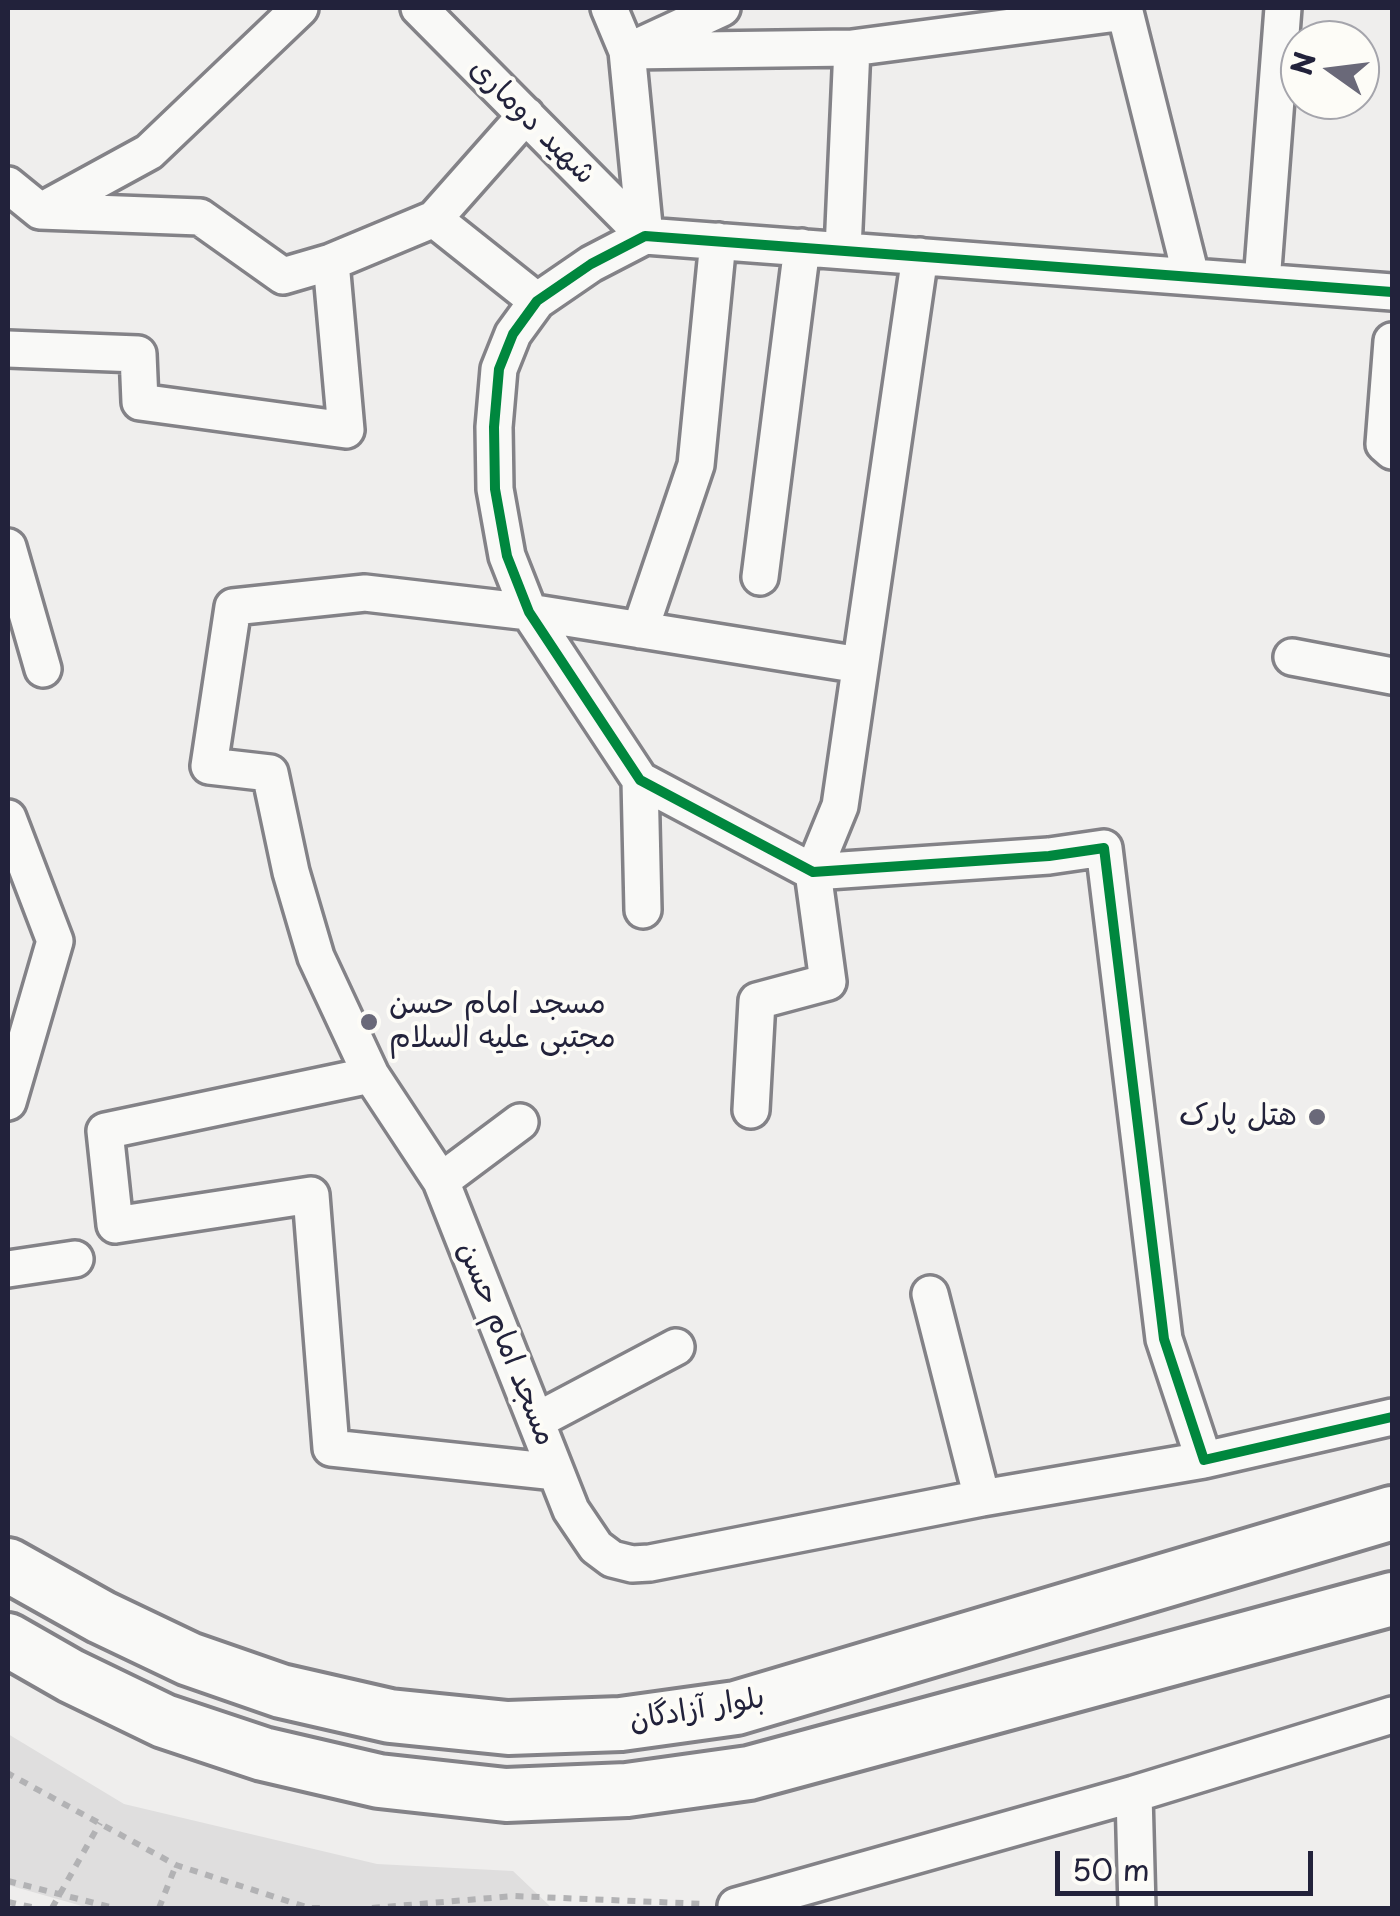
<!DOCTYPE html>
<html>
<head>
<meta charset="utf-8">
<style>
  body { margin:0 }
  #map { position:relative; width:1400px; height:1916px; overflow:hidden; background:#efeeed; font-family:"Playpen Sans",sans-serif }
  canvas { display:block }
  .frame { position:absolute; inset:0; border:10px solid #22223b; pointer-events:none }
  .north { position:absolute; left:1280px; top:20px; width:100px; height:100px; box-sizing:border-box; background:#fdfcf7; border:2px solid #a5a5ac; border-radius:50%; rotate:284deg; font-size:28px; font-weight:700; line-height:40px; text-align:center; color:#22223b }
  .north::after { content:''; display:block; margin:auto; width:35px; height:45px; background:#6a6979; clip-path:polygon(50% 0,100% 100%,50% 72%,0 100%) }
  .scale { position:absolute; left:1055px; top:1851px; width:258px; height:45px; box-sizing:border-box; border:5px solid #22223b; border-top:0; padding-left:12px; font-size:30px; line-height:35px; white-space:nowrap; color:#22223b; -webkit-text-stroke:8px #fdfcf7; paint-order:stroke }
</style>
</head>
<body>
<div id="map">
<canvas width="1400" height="1916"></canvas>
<div class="frame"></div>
<div class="north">N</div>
<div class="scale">50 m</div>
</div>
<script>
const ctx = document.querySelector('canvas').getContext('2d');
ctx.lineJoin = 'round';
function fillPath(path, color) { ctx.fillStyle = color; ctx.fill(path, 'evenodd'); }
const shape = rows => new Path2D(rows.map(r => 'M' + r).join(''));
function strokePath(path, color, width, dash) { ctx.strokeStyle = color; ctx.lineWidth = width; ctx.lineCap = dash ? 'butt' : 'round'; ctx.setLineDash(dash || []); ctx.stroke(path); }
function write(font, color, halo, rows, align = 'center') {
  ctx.font = font + ' "Playpen Sans","Playpen Sans Arabic",sans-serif'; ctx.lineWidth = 8; ctx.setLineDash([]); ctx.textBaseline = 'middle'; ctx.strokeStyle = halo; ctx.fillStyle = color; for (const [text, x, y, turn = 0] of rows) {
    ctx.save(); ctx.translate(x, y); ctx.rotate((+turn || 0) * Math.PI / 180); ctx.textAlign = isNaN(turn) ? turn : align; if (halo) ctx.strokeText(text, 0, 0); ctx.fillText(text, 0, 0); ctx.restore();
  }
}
fillPath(shape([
  [8,1734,124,1804,377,1864,513,1871,552,1908,89,1908,8,1885]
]), '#dfdede');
const street = shape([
  [419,8,645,236],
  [609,8,627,51,645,236],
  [642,45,722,8],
  [627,51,852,48],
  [526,115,434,219,537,301],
  [8,185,40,211,200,217,283,276,331,262,434,219],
  [41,211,149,152,300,8],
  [843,250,852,48,1125,12,1191,276],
  [1262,282,1283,8],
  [1392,292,645,236,591,264,537,301,513,334,499,369,494,427,495,489,507,556,529,612,640,780,813,872,1049,856,1104,848,1164,1339,1204,1460,1392,1417],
  [1392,341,1384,444,1392,451],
  [8,349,138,354,140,402,346,430,331,262],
  [8,547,43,669],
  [760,577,802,247],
  [640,630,696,465,718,241],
  [1292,657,1392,676],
  [860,665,529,612,365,593,233,607,209,766,270,773,291,872,316,957,371,1075,441,1181,571,1510,596,1547,612,1559,632,1564,650,1563,982,1498,1204,1460],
  [640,780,643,910],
  [8,818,55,941,8,1102],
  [371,1075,105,1131,115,1225,311,1195,331,1448,556,1472],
  [751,1110,757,1001,828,982,813,872,840,806,920,256],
  [441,1181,520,1122],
  [8,1269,75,1259],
  [930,1294,982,1498],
  [538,1420,676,1347],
  [1134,1794,1137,1908],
  [736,1906,1134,1794,1392,1715]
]);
const primary = shape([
  [8,1565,101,1617,189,1659,281,1691,390,1716,508,1728,621,1724,736,1708,1392,1513],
  [8,1640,71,1676,164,1721,263,1754,379,1781,506,1795,627,1790,749,1773,1392,1599]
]);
strokePath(street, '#838287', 42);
strokePath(primary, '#838287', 60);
strokePath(shape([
  [8,1777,9,1774,176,1865,309,1908,322,1908],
  [8,1881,114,1908],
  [8,1902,36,1908],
  [52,1908,100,1823],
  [159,1908,176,1865],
  [372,1908,514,1896,705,1904]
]), '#b2b2b4', 6, [8, 8]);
strokePath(street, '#f9f9f7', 35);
strokePath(primary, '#f9f9f7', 52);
strokePath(shape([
  [1392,292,645,236,591,264,537,301,513,334,499,369,494,427,495,489,507,556,529,612,640,780,813,872,1049,856,1104,848,1164,1339,1204,1460,1392,1417]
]), '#00873e', 10);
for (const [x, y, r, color] of [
  [369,1022,10,"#6a6979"],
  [1317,1117,10,"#6a6979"]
]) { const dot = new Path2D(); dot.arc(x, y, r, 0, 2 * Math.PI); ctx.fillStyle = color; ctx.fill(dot); strokePath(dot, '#fdfcf7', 4); }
write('30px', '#22223b', '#fdfcf7', [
  ["شهید دوماری",532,122,45],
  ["مسجد امام حسن",506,1344,68],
  ["بلوار آزادگان",697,1710,-10]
]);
write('30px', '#22223b', '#fdfcf7', [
  ["مسجد امام حسن",389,1005],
  ["مجتبی علیه السلام",389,1039],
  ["هتل پارک",1297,1117,"right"]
], 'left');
</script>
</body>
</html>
